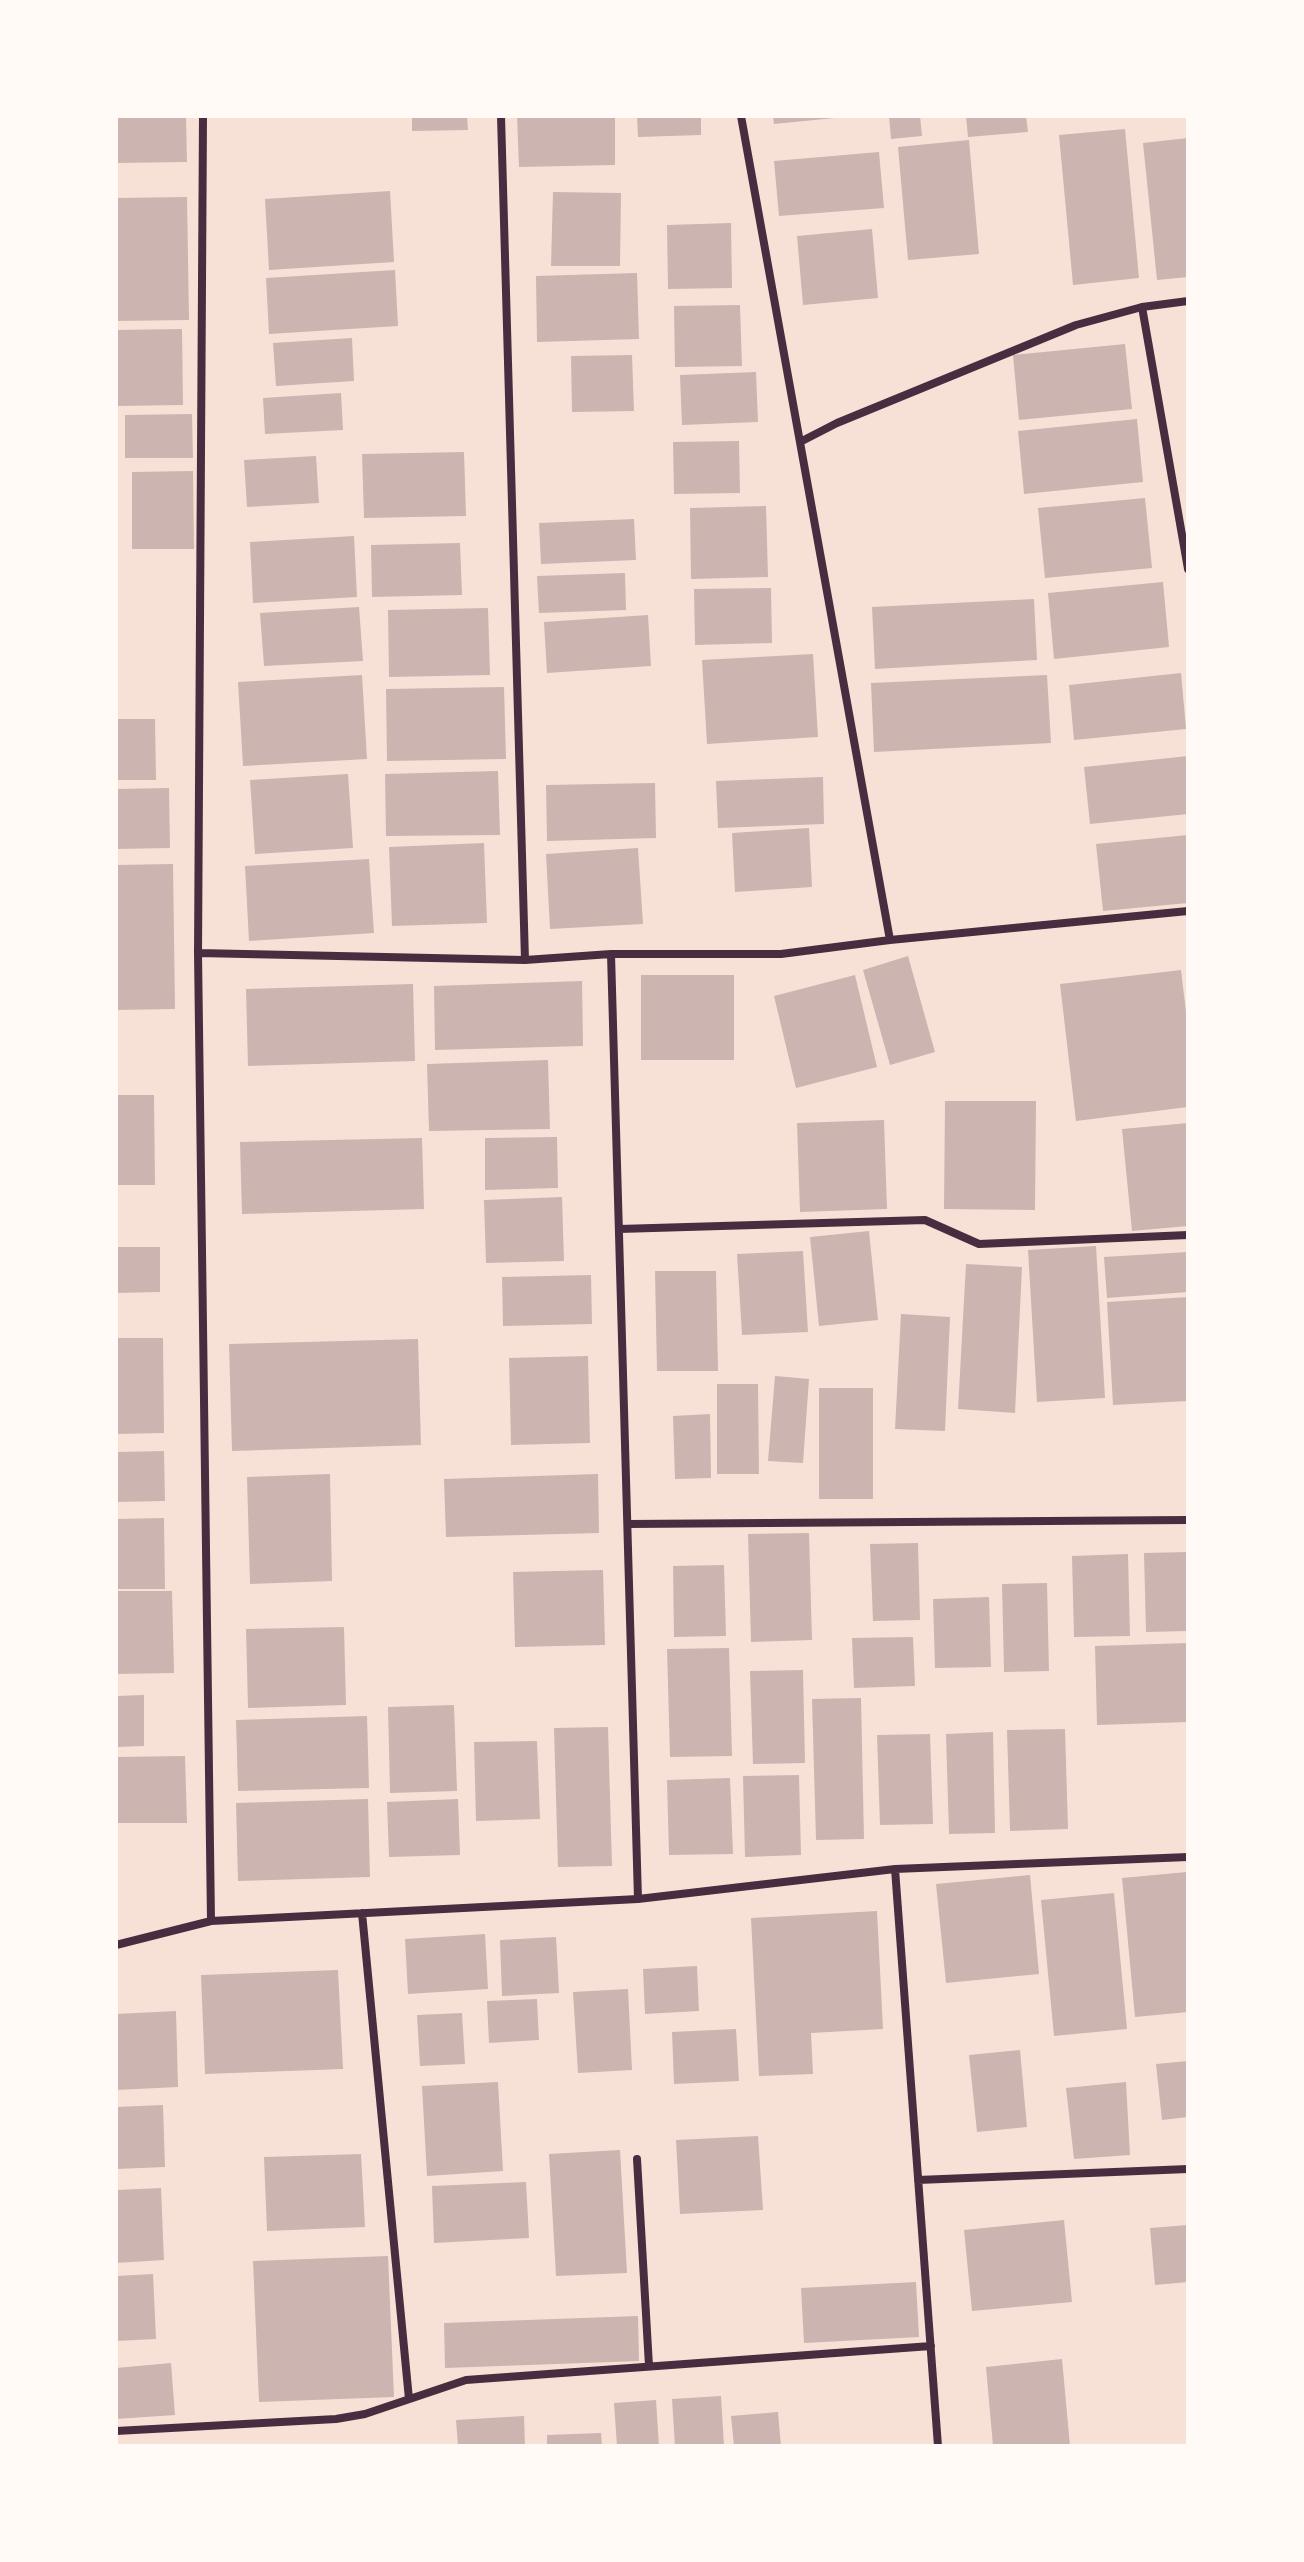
<!DOCTYPE html>
<html>
<head>
<meta charset="utf-8">
<style>
  body { margin:0 }
  #map { position:relative; width:1304px; height:2562px; overflow:hidden; background:#f7e1d7; font-family:Signika,sans-serif }
  canvas { display:block }
  .frame { position:absolute; inset:0; border:118px solid #fffaf5; pointer-events:none }
</style>
</head>
<body>
<div id="map">
<canvas width="1304" height="2562"></canvas>
<div class="frame"></div>
</div>
<script>
const ctx = document.querySelector('canvas').getContext('2d');
ctx.lineJoin = 'round';
function fillPath(path, color) { ctx.fillStyle = color; ctx.fill(path, 'evenodd'); }
const shape = rows => new Path2D(rows.map(r => 'M' + r).join(''));
function strokePath(path, color, width, dash) { ctx.strokeStyle = color; ctx.lineWidth = width; ctx.lineCap = dash ? 'butt' : 'round'; ctx.setLineDash(dash || []); ctx.stroke(path); }
fillPath(shape([
  [116,116,186,116,187,162,116,163],
  [412,116,467,116,468,130,412,131],
  [517,116,615,116,615,165,519,167],
  [637,116,701,116,701,135,638,137],
  [773,116,834,116,835,118,774,124],
  [889,116,920,116,922,136,891,139],
  [966,116,1026,116,1028,132,968,137],
  [1125,129,1139,278,1073,285,1059,135],
  [1188,138,1188,277,1157,280,1143,143],
  [969,140,979,254,908,260,898,147],
  [879,152,884,208,779,216,774,161],
  [390,191,394,262,269,270,265,199],
  [553,192,621,193,620,266,551,266],
  [187,197,189,320,116,321,116,198],
  [731,223,732,288,668,289,667,225],
  [872,229,878,298,803,305,797,236],
  [395,270,398,326,269,334,266,278],
  [637,273,639,339,537,342,536,276],
  [740,305,742,366,675,367,674,306],
  [182,329,183,405,116,406,116,330],
  [352,338,354,381,276,386,273,343],
  [1125,344,1132,409,1019,420,1013,355],
  [632,355,634,411,572,412,571,356],
  [756,372,758,422,682,425,680,375],
  [341,393,343,430,265,434,263,398],
  [192,414,193,458,125,458,125,415],
  [1137,419,1143,482,1024,494,1018,431],
  [739,441,740,493,674,494,673,442],
  [464,452,466,516,364,518,362,454],
  [316,456,319,503,247,507,244,460],
  [193,471,194,549,132,549,132,472],
  [1145,498,1152,568,1045,578,1038,508],
  [766,506,768,577,691,579,690,508],
  [634,519,636,560,541,564,539,523],
  [354,536,357,597,253,603,250,542],
  [460,543,462,595,372,597,371,545],
  [625,573,626,610,539,613,537,576],
  [1163,582,1169,647,1054,659,1048,593],
  [771,588,772,643,695,645,694,589],
  [1034,599,1037,660,875,669,872,607],
  [359,607,363,661,264,666,260,613],
  [488,608,490,675,389,677,388,610],
  [648,615,651,666,547,673,544,622],
  [813,654,818,737,707,744,702,660],
  [1181,673,1186,729,1074,740,1069,685],
  [362,675,367,759,243,766,238,682],
  [1047,675,1051,743,874,752,871,683],
  [504,687,506,759,387,761,386,689],
  [116,719,155,719,156,780,116,780],
  [1188,756,1188,814,1090,824,1084,767],
  [498,771,500,835,386,836,385,774],
  [348,774,353,848,255,854,250,780],
  [823,777,824,824,718,828,716,781],
  [655,783,656,838,547,841,546,785],
  [169,788,170,848,116,849,116,789],
  [809,828,812,887,735,892,732,833],
  [1188,835,1188,903,1103,911,1096,844],
  [484,843,487,923,392,926,389,847],
  [638,848,643,924,550,929,546,854],
  [369,859,374,933,249,941,245,866],
  [173,864,175,1009,116,1010,116,865],
  [908,956,935,1052,890,1065,863,970],
  [1181,970,1188,1029,1188,1107,1076,1121,1060,984],
  [641,975,734,975,734,1060,641,1060],
  [855,975,877,1067,796,1088,774,996],
  [582,981,583,1046,435,1050,434,986],
  [413,984,415,1061,248,1066,246,989],
  [548,1060,550,1129,429,1131,427,1064],
  [116,1095,154,1095,155,1185,116,1185],
  [945,1101,1036,1101,1035,1210,944,1209],
  [884,1120,887,1209,800,1212,797,1123],
  [1188,1123,1188,1226,1132,1231,1122,1129],
  [557,1137,558,1188,485,1190,485,1138],
  [422,1138,424,1209,242,1214,240,1142],
  [562,1197,564,1261,486,1263,484,1200],
  [869,1231,878,1320,819,1326,810,1237],
  [1096,1246,1105,1398,1037,1402,1028,1250],
  [116,1247,160,1247,160,1292,116,1293],
  [803,1251,808,1332,742,1335,737,1254],
  [1188,1252,1188,1292,1107,1298,1104,1257],
  [966,1264,1022,1267,1015,1413,958,1409],
  [655,1271,716,1271,718,1371,657,1371],
  [591,1275,592,1324,503,1326,502,1277],
  [1188,1297,1188,1401,1113,1405,1107,1302],
  [901,1314,950,1317,945,1431,895,1429],
  [116,1338,163,1338,164,1433,116,1434],
  [418,1339,421,1445,232,1451,229,1344],
  [588,1356,590,1443,511,1445,509,1358],
  [775,1376,809,1379,803,1463,768,1461],
  [717,1384,758,1384,759,1474,717,1474],
  [819,1388,873,1388,873,1499,819,1499],
  [710,1414,711,1478,675,1479,673,1416],
  [164,1451,165,1501,116,1502,116,1452],
  [330,1474,332,1581,250,1584,247,1477],
  [598,1474,599,1533,446,1537,444,1479],
  [164,1518,165,1589,116,1589,116,1519],
  [809,1533,812,1640,751,1642,748,1534],
  [918,1543,920,1620,873,1621,870,1544],
  [1188,1552,1188,1631,1146,1632,1144,1553],
  [1128,1554,1130,1636,1074,1637,1072,1556],
  [724,1565,726,1636,674,1637,673,1566],
  [603,1570,605,1645,515,1647,513,1572],
  [1047,1583,1049,1671,1004,1672,1002,1584],
  [116,1591,172,1591,174,1673,116,1674],
  [989,1597,991,1667,935,1668,933,1599],
  [344,1627,346,1705,248,1708,246,1629],
  [913,1637,915,1686,854,1688,852,1638],
  [1188,1643,1188,1722,1097,1725,1095,1646],
  [729,1648,732,1756,670,1757,667,1649],
  [803,1670,805,1763,753,1764,750,1671],
  [144,1695,144,1746,116,1747,116,1696],
  [861,1698,864,1839,816,1840,812,1699],
  [454,1705,457,1791,390,1793,388,1707],
  [367,1716,369,1788,238,1791,236,1720],
  [608,1727,612,1866,558,1867,554,1728],
  [1065,1729,1068,1829,1010,1831,1007,1730],
  [993,1732,995,1833,949,1834,946,1734],
  [930,1734,933,1824,880,1825,877,1735],
  [537,1741,540,1819,476,1821,474,1742],
  [185,1756,187,1823,116,1823,116,1757],
  [799,1775,801,1855,745,1857,743,1776],
  [730,1778,733,1854,669,1855,667,1780],
  [368,1799,370,1877,238,1881,236,1803],
  [458,1799,460,1855,389,1857,387,1802],
  [1187,1872,1188,2012,1135,2017,1122,1878],
  [1030,1875,1039,1974,946,1983,936,1884],
  [1114,1893,1127,2029,1054,2036,1041,1900],
  [877,1911,883,2029,811,2033,813,2074,759,2076,751,1918],
  [485,1934,488,1989,408,1994,405,1939],
  [556,1937,559,1993,502,1996,500,1940],
  [697,1966,699,2011,645,2014,643,1969],
  [338,1970,343,2069,205,2074,201,1975],
  [628,1989,632,2070,578,2073,573,1992],
  [537,1999,539,2040,489,2043,487,2001],
  [176,2011,178,2087,116,2090,116,2014],
  [462,2013,465,2064,420,2066,417,2015],
  [736,2029,739,2081,674,2084,672,2032],
  [1020,2050,1027,2127,977,2132,969,2055],
  [1188,2061,1188,2117,1162,2120,1156,2064],
  [498,2082,503,2171,427,2176,422,2086],
  [1126,2082,1130,2155,1074,2159,1066,2088],
  [163,2105,165,2167,116,2169,116,2107],
  [758,2136,763,2210,680,2214,676,2140],
  [620,2150,627,2273,556,2276,549,2154],
  [361,2154,365,2227,267,2231,264,2157],
  [526,2182,529,2238,434,2243,432,2186],
  [161,2188,164,2260,116,2263,116,2190],
  [1064,2220,1072,2302,972,2311,964,2230],
  [1188,2225,1188,2282,1155,2285,1150,2228],
  [388,2256,394,2397,259,2402,253,2261],
  [153,2274,156,2339,116,2341,116,2276],
  [916,2282,919,2337,804,2343,801,2288],
  [638,2316,639,2361,445,2368,444,2323],
  [1062,2359,1070,2446,993,2446,986,2367],
  [171,2363,175,2415,116,2419,116,2368],
  [721,2396,724,2446,675,2446,672,2399],
  [656,2400,659,2446,617,2446,614,2403],
  [778,2412,781,2446,734,2446,731,2416],
  [524,2416,525,2446,458,2446,456,2420],
  [601,2433,602,2446,547,2446,547,2435]
]), '#ccb4b1');
strokePath(shape([
  [203,116,198,953,211,1921],
  [501,116,525,960],
  [741,116,890,940],
  [1142,307,1188,569],
  [800,442,837,423,1076,325,1142,307,1188,301],
  [198,953,525,960,611,954,781,954,890,940,1188,911],
  [611,954,638,1899],
  [619,1229,925,1220,979,1244,1188,1235],
  [628,1524,1188,1520],
  [895,1869,938,2446],
  [362,1913,409,2399],
  [116,1945,211,1921,638,1899,895,1869,1188,1857],
  [637,2159,649,2366],
  [918,2180,1188,2169],
  [116,2431,336,2419,365,2414,466,2380,931,2346]
]), '#4a2c40', 8);
</script>
</body>
</html>
